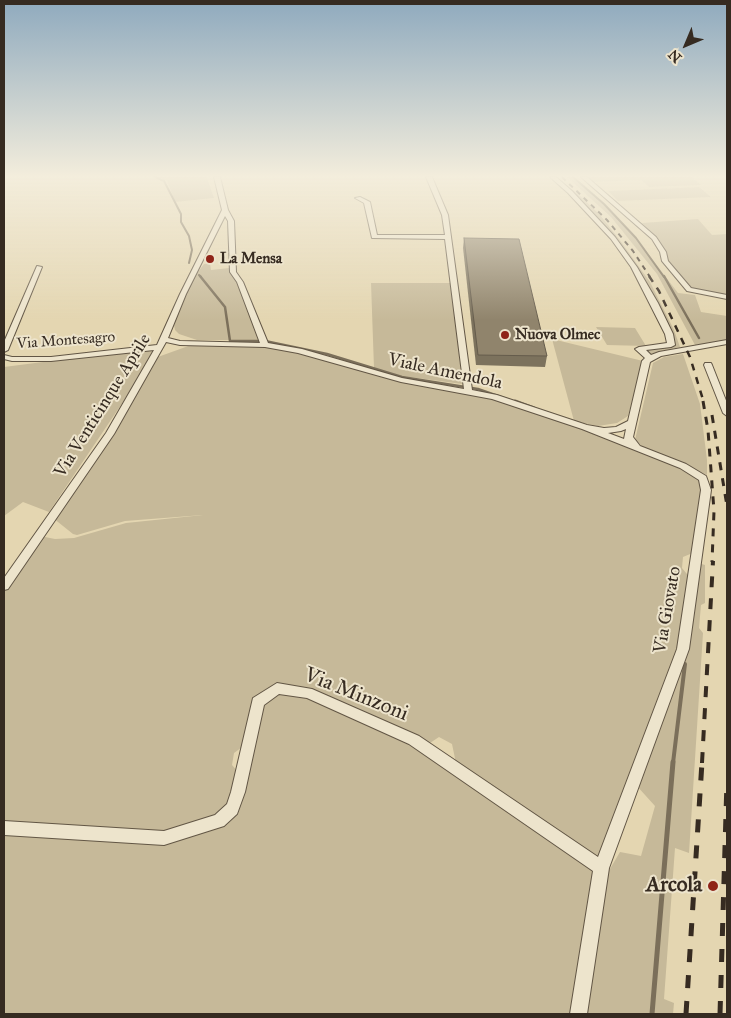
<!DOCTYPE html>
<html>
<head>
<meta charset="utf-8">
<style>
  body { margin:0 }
  #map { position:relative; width:731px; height:1018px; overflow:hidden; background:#e4d6b1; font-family:"IM FELL Great Primer",serif }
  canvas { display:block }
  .frame { position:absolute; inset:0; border:5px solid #362b21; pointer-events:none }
  .north { position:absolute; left:661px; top:20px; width:50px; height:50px; -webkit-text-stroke:4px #ede4cc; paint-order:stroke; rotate:225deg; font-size:14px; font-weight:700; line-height:20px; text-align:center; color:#362b21 }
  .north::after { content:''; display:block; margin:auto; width:18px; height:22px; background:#362b21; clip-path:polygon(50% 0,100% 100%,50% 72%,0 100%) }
</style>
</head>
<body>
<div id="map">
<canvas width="731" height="1018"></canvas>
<div class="frame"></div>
<div class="north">N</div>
</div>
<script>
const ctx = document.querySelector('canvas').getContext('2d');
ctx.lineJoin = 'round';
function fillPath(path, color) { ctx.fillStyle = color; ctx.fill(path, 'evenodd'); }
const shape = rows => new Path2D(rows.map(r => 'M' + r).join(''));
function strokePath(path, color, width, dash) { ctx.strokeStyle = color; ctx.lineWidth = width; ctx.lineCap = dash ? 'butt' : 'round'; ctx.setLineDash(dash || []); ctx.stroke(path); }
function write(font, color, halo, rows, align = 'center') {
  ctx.font = font + ' "IM FELL Great Primer",serif'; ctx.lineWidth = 4; ctx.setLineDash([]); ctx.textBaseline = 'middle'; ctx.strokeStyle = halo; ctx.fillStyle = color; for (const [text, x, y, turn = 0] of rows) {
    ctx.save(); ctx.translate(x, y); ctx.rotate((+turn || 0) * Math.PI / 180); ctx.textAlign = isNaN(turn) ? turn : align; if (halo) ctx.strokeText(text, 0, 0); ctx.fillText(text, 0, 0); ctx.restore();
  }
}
fillPath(shape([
  [157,177,207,177,214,198,175,202,167,181],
  [554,177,577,193,600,215,619,239,650,282,674,330,680,347,650,354,643,352,646,349,673,345,657,304,605,227],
  [567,177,573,177,604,204,636,238,678,293,695,295,701,312,727,316,727,340,695,345,657,274,611,217],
  [586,177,692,177,701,185,649,187,641,180,592,182],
  [699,187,711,197,618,201,608,191],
  [698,219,712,235,727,234,727,294,694,292,676,273,668,261,666,252,642,223],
  [210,263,211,270,229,268,238,282,260,340,197,340,179,334,175,330,174,325,181,304,194,277,204,264],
  [371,283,452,283,462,384,402,376,374,368],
  [596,327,635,328,646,346,607,345],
  [552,339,643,361,628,416,617,423,598,426,574,421],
  [194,344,264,345,329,360,401,381,474,392,584,428,682,467,703,482,695,552,683,557,682,568,691,579,681,649,599,864,457,768,452,744,439,737,427,745,277,686,256,701,245,745,234,753,232,765,239,773,235,792,218,819,164,835,4,825,4,589,40,536,55,539,74,538,126,523,203,515,125,521,77,535,73,534,53,518,155,358],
  [160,347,49,512,23,502,4,516,4,367],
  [683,354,700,404,707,460,707,475,673,459,645,449,635,440,653,363,664,357],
  [698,563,705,565,705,603,701,605,699,628,703,633,689,853,675,848,664,999,674,1003,673,1014,584,1014,604,879,620,852,641,856,655,806,636,785,664,713],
  [278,690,308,695,413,742,598,868,576,1014,4,1014,4,831,164,840,234,810,260,703]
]), '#c6b999');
strokePath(shape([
  [155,177,164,181,181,214,181,222,189,236,192,250,189,263],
  [573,177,604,204,636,238,664,277],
  [199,275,201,277]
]), '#7b6f5a', 2);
strokePath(shape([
  [200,276,225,307,230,341,265,341,327,354,402,377,478,389,518,403],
  [664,276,699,338]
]), '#7b6f5a', 2.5);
strokePath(shape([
  [515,401,534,408]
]), '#7b6f5a', 3);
strokePath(shape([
  [673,763,685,664]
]), '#7b6f5a', 4);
strokePath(shape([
  [652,1014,673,762]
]), '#7b6f5a', 5);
const street = shape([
  [214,177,220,177,228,210,234,221,236,272,243,282,268,343,302,349,402,378,464,389,445,239,372,238,364,203,355,198,360,197,370,202,377,235,445,235,442,215,426,177,432,177,448,215,472,390,497,395,587,425,604,428,616,427,628,421,642,361,645,358,635,349,639,347,667,343,665,334,631,267,611,239,568,193,550,177,556,177,572,191,615,237,637,267,658,303,673,334,675,345,671,347,646,350,651,355,659,352,727,340,727,344,661,356,650,362,633,437,640,446,686,464,706,476,711,490,689,649,609,868,587,1014,570,1014,593,871,409,744,307,698,279,694,264,705,245,792,237,814,224,826,164,845,4,835,4,821,164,831,215,815,227,804,231,792,253,698,277,683,312,689,419,736,598,857,677,649,701,490,699,480,680,468,582,429,492,399,401,382,298,353,265,347,180,345,166,342,114,434,8,589,4,590,4,578,106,433,154,350,51,361,12,361,4,359,4,355,12,357,51,357,157,345,180,294,222,210,214,177],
  [225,216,228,221,230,272,237,282,260,343,180,341,168,338,186,294,225,216],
  [626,429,624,439,608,433,621,431,626,429],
  [581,177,587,177,656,237,666,252,668,261,691,288,727,295,727,299,687,291,662,261,660,252,652,239,581,177],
  [37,266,42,267,8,350,4,352,4,342,37,266],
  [705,363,711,363,712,365,727,403,727,416,723,413,704,365,705,363]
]);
strokePath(street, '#625645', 2);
fillPath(street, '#ede4cc');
strokePath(shape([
  [562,177,607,220,633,251,650,277]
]), '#362b21', 2, [5, 5]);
strokePath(shape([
  [649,276,659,291,690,357,704,403]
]), '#362b21', 2.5, [7, 7]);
strokePath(shape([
  [703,401,708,430,714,511,712,562],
  [712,415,727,506]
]), '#362b21', 3, [8, 8]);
strokePath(shape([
  [702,763,713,561]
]), '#362b21', 4, [11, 11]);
strokePath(shape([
  [686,1014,702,762],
  [720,1014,727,781]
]), '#362b21', 5, [13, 13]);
fillPath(shape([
  [464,238,547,356,545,367,476,365,463,248]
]), '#7c725d');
const building = shape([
  [464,238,519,239,547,356,478,355,464,238]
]);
fillPath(building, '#90846c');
strokePath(building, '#655c4c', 1);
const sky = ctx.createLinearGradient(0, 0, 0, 320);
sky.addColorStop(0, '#8faabe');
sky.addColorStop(0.55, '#f3eddc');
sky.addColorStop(1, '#f3eddc00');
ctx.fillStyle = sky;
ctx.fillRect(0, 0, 731, 320);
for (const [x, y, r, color] of [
  [210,259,5,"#8f2418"],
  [505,335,5,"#8f2418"],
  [713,886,6,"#8f2418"]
]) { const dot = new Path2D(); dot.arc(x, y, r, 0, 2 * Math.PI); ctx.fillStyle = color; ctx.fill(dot); strokePath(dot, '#ede4cc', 2); }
write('bold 15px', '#362b21', '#ede4cc', [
  ["La Mensa",220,259],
  ["Nuova Olmec",515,335]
], 'left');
write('15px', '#362b21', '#ede4cc', [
  ["Via Montesagro",66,341,-4]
]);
write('18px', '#362b21', '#ede4cc', [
  ["Viale Amendola",445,372,12],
  ["Via Venticinque Aprile",103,406,-58],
  ["Via Giovato",668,610,-80]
]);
write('21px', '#362b21', '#ede4cc', [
  ["Via Minzoni",356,695,22]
]);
write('bold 21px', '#362b21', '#ede4cc', [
  ["Arcola",702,886]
], 'right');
</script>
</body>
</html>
